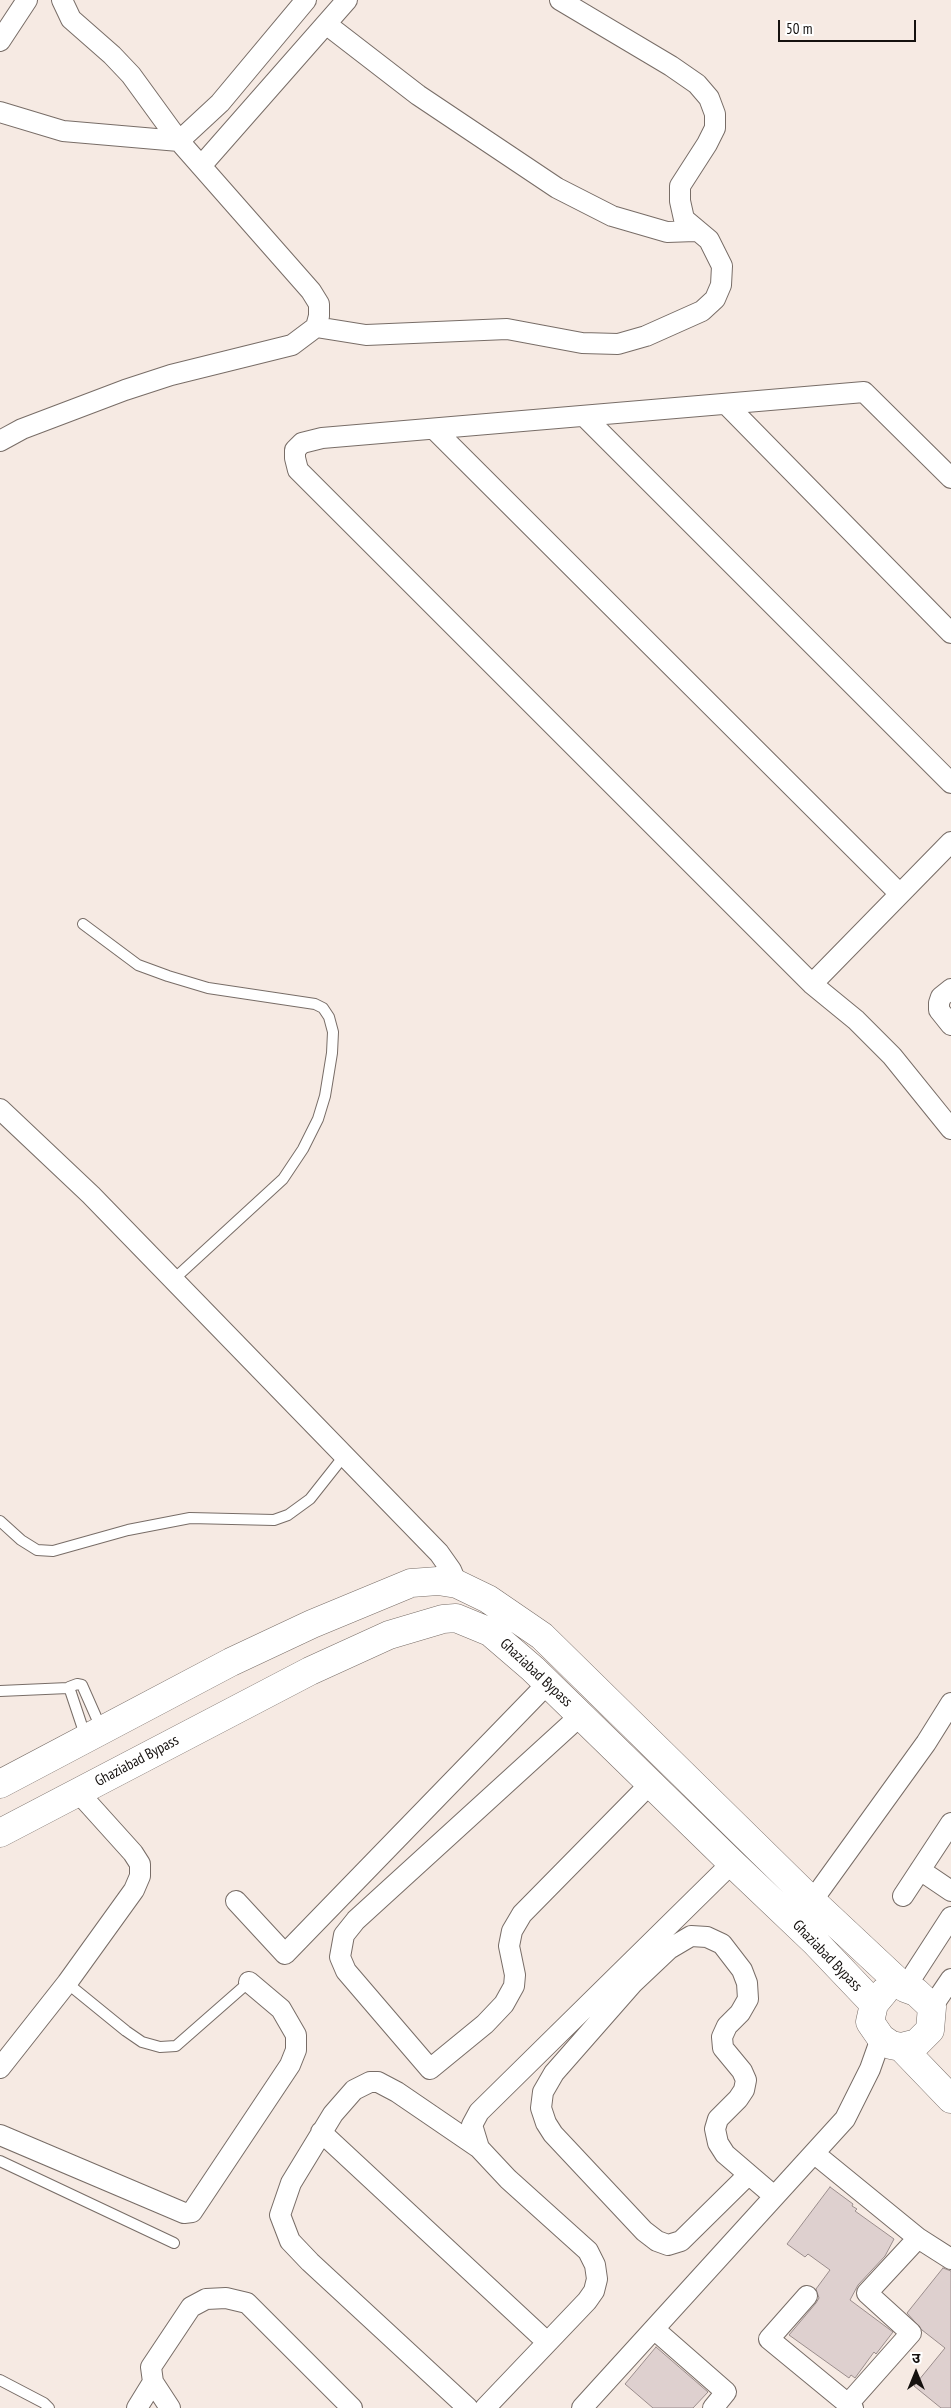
<!DOCTYPE html>
<html>
<head>
<meta charset="utf-8">
<style>
  body { margin:0 }
  #map { position:relative; width:951px; height:2408px; overflow:hidden; background:#f6eae3; font-family:"PT Sans Narrow","Noto Sans Devanagari",sans-serif }
  canvas { display:block }
  .north { position:absolute; left:891px; top:2348px; width:50px; height:50px; -webkit-text-stroke:4px #fff; paint-order:stroke; rotate:0deg; font-size:14px; font-weight:700; line-height:20px; text-align:center; color:#15110f }
  .north::after { content:''; display:block; margin:auto; width:18px; height:22px; background:#15110f; clip-path:polygon(50% 0,100% 100%,50% 72%,0 100%) }
  .scale { position:absolute; left:778px; top:20px; width:138px; height:22px; box-sizing:border-box; border:2px solid #15110f; border-top:0; padding-left:6px; font-size:15px; line-height:18px; white-space:nowrap; color:#15110f; -webkit-text-stroke:4px #fff; paint-order:stroke }
</style>
</head>
<body>
<div id="map">
<canvas width="951" height="2408"></canvas>
<div class="north">उ</div>
<div class="scale">50 m</div>
</div>
<script>
const ctx = document.querySelector('canvas').getContext('2d');
ctx.lineJoin = 'round';
function fillPath(path, color) { ctx.fillStyle = color; ctx.fill(path, 'evenodd'); }
const shape = rows => new Path2D(rows.map(r => 'M' + r).join(''));
function strokePath(path, color, width, dash) { ctx.strokeStyle = color; ctx.lineWidth = width; ctx.lineCap = dash ? 'butt' : 'round'; ctx.setLineDash(dash || []); ctx.stroke(path); }
function write(font, color, halo, rows, align = 'center') {
  ctx.font = font + ' "PT Sans Narrow",sans-serif'; ctx.lineWidth = 4; ctx.setLineDash([]); ctx.textBaseline = 'middle'; ctx.strokeStyle = halo; ctx.fillStyle = color; for (const [text, x, y, turn = 0] of rows) {
    ctx.save(); ctx.translate(x, y); ctx.rotate((+turn || 0) * Math.PI / 180); ctx.textAlign = isNaN(turn) ? turn : align; if (halo) ctx.strokeText(text, 0, 0); ctx.fillText(text, 0, 0); ctx.restore();
  }
}
const building = shape([
  [830,2187,853,2204,852,2206,857,2209,855,2211,894,2239,885,2256,858,2285,850,2300,893,2332,876,2354,874,2352,855,2378,851,2375,849,2378,789,2335,816,2303,819,2298,816,2289,830,2270,808,2254,805,2257,787,2244,830,2187],
  [943,2268,951,2271,951,2408,941,2408,914,2386,945,2348,922,2330,907,2313,943,2268],
  [656,2347,708,2392,693,2408,653,2408,625,2384,656,2347]
]);
fillPath(building, '#ded0cf');
strokePath(building, '#9a8d8c', 1);
const service = shape([
  [83,924,138,965,168,976,208,988,315,1004,323,1008,329,1017,333,1032,332,1053,325,1096,318,1119,303,1149,283,1179,173,1280],
  [0,1521,21,1540,37,1550,53,1551,128,1530,190,1518,274,1520,288,1515,310,1499,344,1456],
  [0,1691,68,1688],
  [86,1738,69,1687,77,1684,82,1685,101,1728],
  [67,1983,126,2031,142,2042,160,2047,176,2046,249,1982],
  [0,2161,174,2243],
  [0,2380,44,2403,49,2408]
]);
const minor = shape([
  [326,24,418,95,557,188,612,216,667,232,695,231],
  [0,41,27,0],
  [0,112,63,131,179,141,220,103,306,0],
  [201,166,347,0],
  [316,327,366,335,507,329,582,343,618,344,646,336,702,311,715,299,721,285,722,266,709,240,684,219,680,201,680,186,707,144,715,128,715,114,709,98,697,84,671,66,560,0],
  [726,404,951,633],
  [584,416,951,783],
  [434,429,899,893],
  [0,441,22,429,125,390,171,375,292,345,316,327,319,316,319,304,311,291,179,141,131,75,112,55,71,19,62,0],
  [951,478,864,392,322,438,302,443,295,450,295,458,298,470,812,984,856,1020,892,1056,951,1129],
  [812,984,951,842],
  [951,989,941,997,939,1003,939,1010,951,1025],
  [0,1109,91,1195,439,1553,451,1570,457,1584],
  [581,1715,356,1920,344,1935,340,1957,346,1971,430,2069,485,2024,504,2004,514,1986,515,1975,509,1946,512,1931,522,1914,651,1783],
  [920,1870,951,1891],
  [903,1896,951,1823],
  [236,1901,285,1954,548,1683],
  [812,1901,926,1743,951,1703],
  [905,1988,951,1917],
  [932,2007,951,1979],
  [0,2068,67,1983,134,1890,140,1876,140,1864,133,1853,78,1792],
  [321,2132,547,2342],
  [0,2135,184,2213,192,2212,290,2065,296,2050,296,2035,281,2009,249,1982],
  [815,2154,918,2238,951,2259],
  [748,2175,681,2241,668,2245,657,2241,644,2231,553,2134,546,2123,541,2108,543,2092,554,2073,633,1983,669,1949,691,1936,707,1937,722,1944,742,1970,747,1983,748,1999,740,2013,727,2026,722,2037,723,2048,742,2071,746,2080,744,2090,738,2099,718,2119,715,2129,718,2143,725,2154,774,2196],
  [807,2296,769,2339,848,2404],
  [654,2329,726,2392,713,2408],
  [137,2408,153,2382],
  [170,2408,153,2382,151,2367,191,2307,206,2299,226,2298,247,2303,352,2408],
  [468,2408,310,2262,290,2241,280,2215,291,2183,333,2114,354,2090,370,2082,378,2082,397,2092,479,2148],
  [485,2408,587,2301,594,2291,597,2279,595,2265,588,2251,508,2179,479,2148,472,2125,479,2112,732,1863],
  [582,2408,845,2119,870,2069,881,2038],
  [853,2408,848,2404,911,2333,867,2293,918,2238]
]);
const trunk = shape([
  [0,1784,231,1662,312,1624,411,1583,438,1581,457,1584,488,1599,542,1636,812,1901,905,1988,916,1992,932,2007,930,2030,917,2043,901,2047],
  [0,1833,310,1671,389,1635,443,1619,456,1618,490,1632,533,1669,732,1863,815,1942,874,2004],
  [884,1992,874,2004,870,2022,881,2038,891,2045,901,2047,951,2099]
]);
strokePath(service, '#786d67', 12);
strokePath(minor, '#786d67', 22);
strokePath(trunk, '#786d67', 29);
strokePath(service, '#fff', 10);
strokePath(minor, '#fff', 20);
strokePath(trunk, '#fff', 28);
write('15px', '#15110f', '#fff', [
  ["Ghaziabad Bypass",536,1673,43],
  ["Ghaziabad Bypass",137,1761,-28],
  ["Ghaziabad Bypass",827,1956,46]
]);
</script>
</body>
</html>
